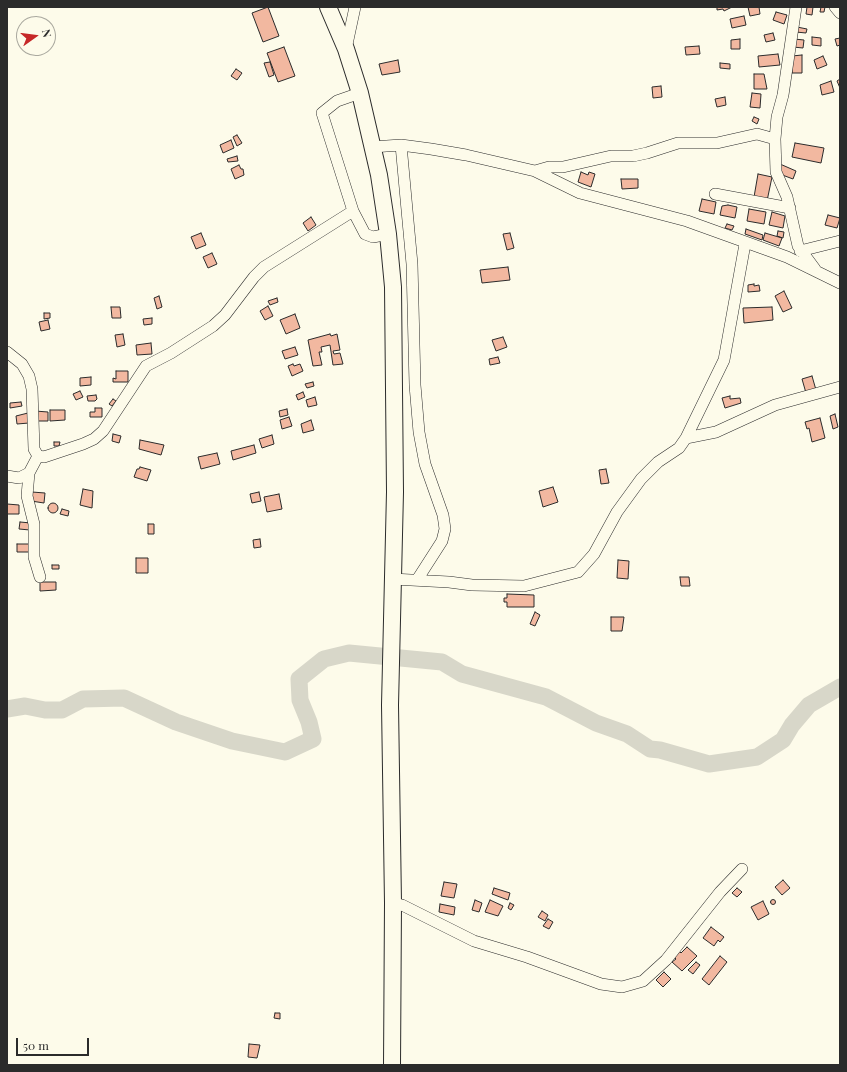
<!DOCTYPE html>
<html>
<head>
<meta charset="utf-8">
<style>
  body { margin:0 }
  #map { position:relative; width:847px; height:1072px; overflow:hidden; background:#fdfbea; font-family:"Playfair Display",serif }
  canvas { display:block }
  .frame { position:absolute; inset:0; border:8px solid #2b2b2b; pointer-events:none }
  .north { position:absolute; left:16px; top:16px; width:40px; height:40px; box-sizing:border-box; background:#fdfbea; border:1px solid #a9a89e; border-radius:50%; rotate:76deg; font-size:11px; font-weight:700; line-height:16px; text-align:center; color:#2b2b2b }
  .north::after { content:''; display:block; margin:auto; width:14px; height:18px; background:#c62828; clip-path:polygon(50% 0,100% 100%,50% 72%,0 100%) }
  .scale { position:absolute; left:16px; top:1038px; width:73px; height:18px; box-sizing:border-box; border:2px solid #2b2b2b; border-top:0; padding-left:5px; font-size:12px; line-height:14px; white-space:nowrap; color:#2b2b2b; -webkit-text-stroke:3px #fdfbea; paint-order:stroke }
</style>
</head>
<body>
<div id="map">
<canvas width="847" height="1072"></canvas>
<div class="frame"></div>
<div class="north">N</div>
<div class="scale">50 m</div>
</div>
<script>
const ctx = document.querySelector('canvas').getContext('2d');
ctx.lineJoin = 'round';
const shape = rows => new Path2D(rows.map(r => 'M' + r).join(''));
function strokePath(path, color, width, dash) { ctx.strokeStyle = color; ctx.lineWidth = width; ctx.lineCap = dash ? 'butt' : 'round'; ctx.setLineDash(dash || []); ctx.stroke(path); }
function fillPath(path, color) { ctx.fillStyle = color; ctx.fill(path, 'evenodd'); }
strokePath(shape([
  [7,709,25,706,45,710,62,710,83,699,124,698,176,722,232,741,285,752,313,739,309,722,300,700,299,679,324,659,349,653,442,662,462,674,546,697,596,723,627,734,650,749,660,750,709,764,757,757,783,740,792,725,809,705,840,687]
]), '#d8d7c9', 17);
const building = shape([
  [268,7,279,36,263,42,252,13,268,7],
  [717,7,732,7,724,11,723,9,717,10,717,7],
  [748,7,759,7,760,14,750,16,748,7],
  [807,7,813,7,812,15,806,14,807,7],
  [821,7,825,7,824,12,820,12,821,7],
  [776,12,787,15,784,24,773,20,776,12],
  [744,16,746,25,732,28,730,19,744,16],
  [797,27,807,29,806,33,796,32,797,27],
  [773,33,775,40,766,42,764,35,773,33],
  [812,37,821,38,821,46,812,45,812,37],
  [840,38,840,45,837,46,835,39,840,38],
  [740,39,740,49,731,49,731,40,740,39],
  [794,39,804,40,803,48,793,47,794,39],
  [699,46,700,54,686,55,685,47,699,46],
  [284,47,295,76,278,82,267,53,284,47],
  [778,54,780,65,759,67,758,56,778,54],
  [802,55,802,73,792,73,792,56,802,55],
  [823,56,827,65,817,69,814,60,823,56],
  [398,60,400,72,382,75,379,64,398,60],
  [270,62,274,75,269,77,264,63,270,62],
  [720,63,730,64,730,69,720,68,720,63],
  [236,69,242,73,237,80,231,76,236,69],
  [754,74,764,74,767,89,754,89,754,74],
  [840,79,840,88,837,81,840,79],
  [831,81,834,92,822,95,820,85,831,81],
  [661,86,662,97,653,98,652,87,661,86],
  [752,93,761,94,760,108,750,107,752,93],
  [725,97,726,105,717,107,715,99,725,97],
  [754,117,759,119,757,124,752,121,754,117],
  [237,135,242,143,237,146,233,137,237,135],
  [231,140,234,148,223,153,220,145,231,140],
  [795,143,824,148,821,163,792,157,795,143],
  [237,156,238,161,228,162,227,159,237,156],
  [780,164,796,171,793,179,777,173,780,164],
  [239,165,241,169,243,169,244,175,235,179,231,169,239,165],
  [581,172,588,175,589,172,595,174,591,187,578,182,581,172],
  [758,174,772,177,767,201,754,197,758,174],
  [621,179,638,179,638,188,622,189,621,179],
  [702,199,716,202,714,214,699,211,702,199],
  [728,205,737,207,735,218,720,215,722,206,728,205],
  [749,209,766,212,764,224,747,221,749,209],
  [772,212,785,216,783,228,769,225,772,212],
  [828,215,840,218,837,228,825,225,828,215],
  [311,217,316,225,308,231,303,223,311,217],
  [727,224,734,226,732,230,725,228,727,224],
  [746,229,763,235,762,240,745,234,746,229],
  [778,231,784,232,783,238,777,236,778,231],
  [201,233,206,245,196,249,191,237,201,233],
  [510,233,514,248,507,250,503,234,510,233],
  [765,233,782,238,779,246,763,240,765,233],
  [212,253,217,264,208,268,203,257,212,253],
  [508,267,510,280,482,283,480,270,508,267],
  [754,284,754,286,759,285,760,291,748,292,748,285,754,284],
  [784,291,792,308,783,312,775,296,784,291],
  [159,296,162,307,157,309,154,298,159,296],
  [277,298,278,302,270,305,268,301,277,298],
  [268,306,273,316,265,320,260,311,268,306],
  [111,307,120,307,121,318,112,318,111,307],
  [772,307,773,320,744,323,743,308,772,307],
  [44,313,50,313,50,318,44,319,44,313],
  [295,314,300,328,286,334,280,320,295,314],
  [152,318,152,324,144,325,143,319,152,318],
  [48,320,50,329,41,331,39,322,48,320],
  [123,334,125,345,117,347,115,335,123,334],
  [330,334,331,336,337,334,340,350,333,351,334,354,340,353,343,364,333,365,330,345,321,347,322,352,319,352,322,365,313,366,308,340,330,334],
  [503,337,507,347,496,351,492,340,503,337],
  [151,343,152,354,137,355,136,345,151,343],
  [295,347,298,355,285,359,282,351,295,347],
  [498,357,500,363,490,365,489,359,498,357],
  [293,364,294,366,300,364,303,371,292,376,288,366,293,364],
  [116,371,128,371,128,382,113,382,113,378,116,379,116,371],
  [812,376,816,390,806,393,802,379,812,376],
  [91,377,91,385,80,386,80,378,91,377],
  [313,382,314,386,307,388,305,384,313,382],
  [80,391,83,397,76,400,73,394,80,391],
  [303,392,305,397,298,400,296,395,303,392],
  [96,395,97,399,95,401,88,401,87,396,96,395],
  [730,396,730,399,740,398,741,403,725,408,722,398,730,396],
  [315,397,317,405,308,407,306,400,315,397],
  [113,399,116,401,112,406,109,404,113,399],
  [21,402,22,406,10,408,10,403,21,402],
  [95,408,102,408,102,417,90,417,90,412,95,412,95,408],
  [287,409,288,415,280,417,279,411,287,409],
  [50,410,65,410,65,420,50,421,50,410],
  [35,411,48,412,48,421,35,421,35,411],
  [28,413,29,423,17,424,16,416,28,413],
  [835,414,838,427,833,429,830,416,835,414],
  [289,417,292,426,282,429,280,420,289,417],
  [820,418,825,438,812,442,809,428,807,429,805,422,820,418],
  [311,420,314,430,303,433,301,424,311,420],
  [113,434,121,436,119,443,112,441,113,434],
  [272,435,274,444,262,448,259,439,272,435],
  [140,440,164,445,161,455,139,449,140,440],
  [54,442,60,442,59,446,54,446,54,442],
  [254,445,256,453,233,460,231,451,254,445],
  [217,453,220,464,201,469,198,457,217,453],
  [140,467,151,470,147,481,134,477,137,469,139,469,140,467],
  [606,469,609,483,601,484,599,470,606,469],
  [553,487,558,502,543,507,539,491,553,487],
  [83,489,93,491,92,508,80,505,83,489],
  [32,492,45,493,44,503,31,501,32,492],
  [259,492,261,501,252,503,250,494,259,492],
  [279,494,282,509,267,512,264,497,279,494],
  '48 508a5 5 0 1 1 10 0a5 5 0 1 1-10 0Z',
  [7,504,19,505,19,514,7,514,7,504],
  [62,509,69,511,68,516,60,514,62,509],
  [20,522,31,523,30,530,19,529,20,522],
  [148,524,154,524,154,534,148,534,148,524],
  [260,539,261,547,254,548,253,540,260,539],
  [17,544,30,544,30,552,17,552,17,544],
  [136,558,148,558,148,573,136,573,136,558],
  [618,560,629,561,628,579,617,578,618,560],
  [52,565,59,565,59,569,52,569,52,565],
  [680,577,689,577,690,586,681,586,680,577],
  [40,582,56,582,56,590,40,591,40,582],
  [507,594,534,595,534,607,507,607,507,602,504,602,504,598,507,598,507,594],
  [535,612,540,615,535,626,530,624,535,612],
  [611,617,624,617,622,631,611,631,611,617],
  [783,880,790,888,782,895,775,887,783,880],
  [444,882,457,884,454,898,441,896,444,882],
  [494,888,510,893,508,900,492,894,494,888],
  [737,888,742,892,737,897,732,893,737,888],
  '770.5 902a2.5 2.5 0 1 1 5 0a2.5 2.5 0 1 1-5 0Z',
  [475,900,482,903,479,912,472,910,475,900],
  [490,900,503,906,498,916,485,912,490,900],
  [763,901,769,914,758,920,751,907,763,901],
  [510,903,514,905,511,910,508,908,510,903],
  [440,904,455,907,454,915,439,912,440,904],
  [542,911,548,915,545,921,538,917,542,911],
  [548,919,553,922,549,929,543,926,548,919],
  [711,927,724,937,720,942,718,940,714,946,703,938,711,927],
  [687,947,697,956,682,971,672,962,676,959,674,957,679,951,681,953,687,947],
  [720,956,727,962,709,985,702,979,720,956],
  [696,962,700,965,693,974,688,970,696,962],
  [664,972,671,979,663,987,656,980,664,972],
  [275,1013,280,1013,280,1019,274,1018,275,1013],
  [249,1044,260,1045,257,1058,248,1057,249,1044]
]);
fillPath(building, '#f2b8a0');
strokePath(building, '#2b2b2b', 1);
const minor = shape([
  [835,7,840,13],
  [346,49,355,7],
  [360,93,337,101,322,113,353,211,365,234,373,237,388,234],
  [775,139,776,172,787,197,798,246,815,269],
  [401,145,412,264,415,385,419,432,425,464,443,515,445,529,442,541,417,580],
  [372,147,401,145,431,149,466,155,535,171,580,193,687,221,787,257,840,283],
  [535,171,549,167,563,167,611,156,633,156,647,153,678,143,717,143,757,134,775,139,777,117,783,95,796,7],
  [715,194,790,208],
  [800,251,840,241],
  [7,352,22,364,29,376,32,389,34,449,38,456,44,457,83,444,94,439,103,431,146,366,171,353,213,326,225,315,254,277,264,267,353,211],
  [686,438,716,432,775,405,840,387],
  [38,456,29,473,27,496,34,524,34,557,40,577],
  [7,476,19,478,29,473],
  [392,579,449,582,472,585,524,586,578,572,594,554,617,512,641,479,658,462,679,448,686,438,724,360,745,244],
  [393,903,402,905,474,941,527,957,601,984,622,987,643,981,666,960,720,892,742,869]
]);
const highway = shape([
  [328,7,346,49,360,93,379,175,388,234,393,287,395,492,390,705,393,903,392,1065]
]);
strokePath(minor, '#2b2b2b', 12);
strokePath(highway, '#2b2b2b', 18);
strokePath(minor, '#fdfbea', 11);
strokePath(highway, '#fdfbea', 16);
</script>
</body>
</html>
